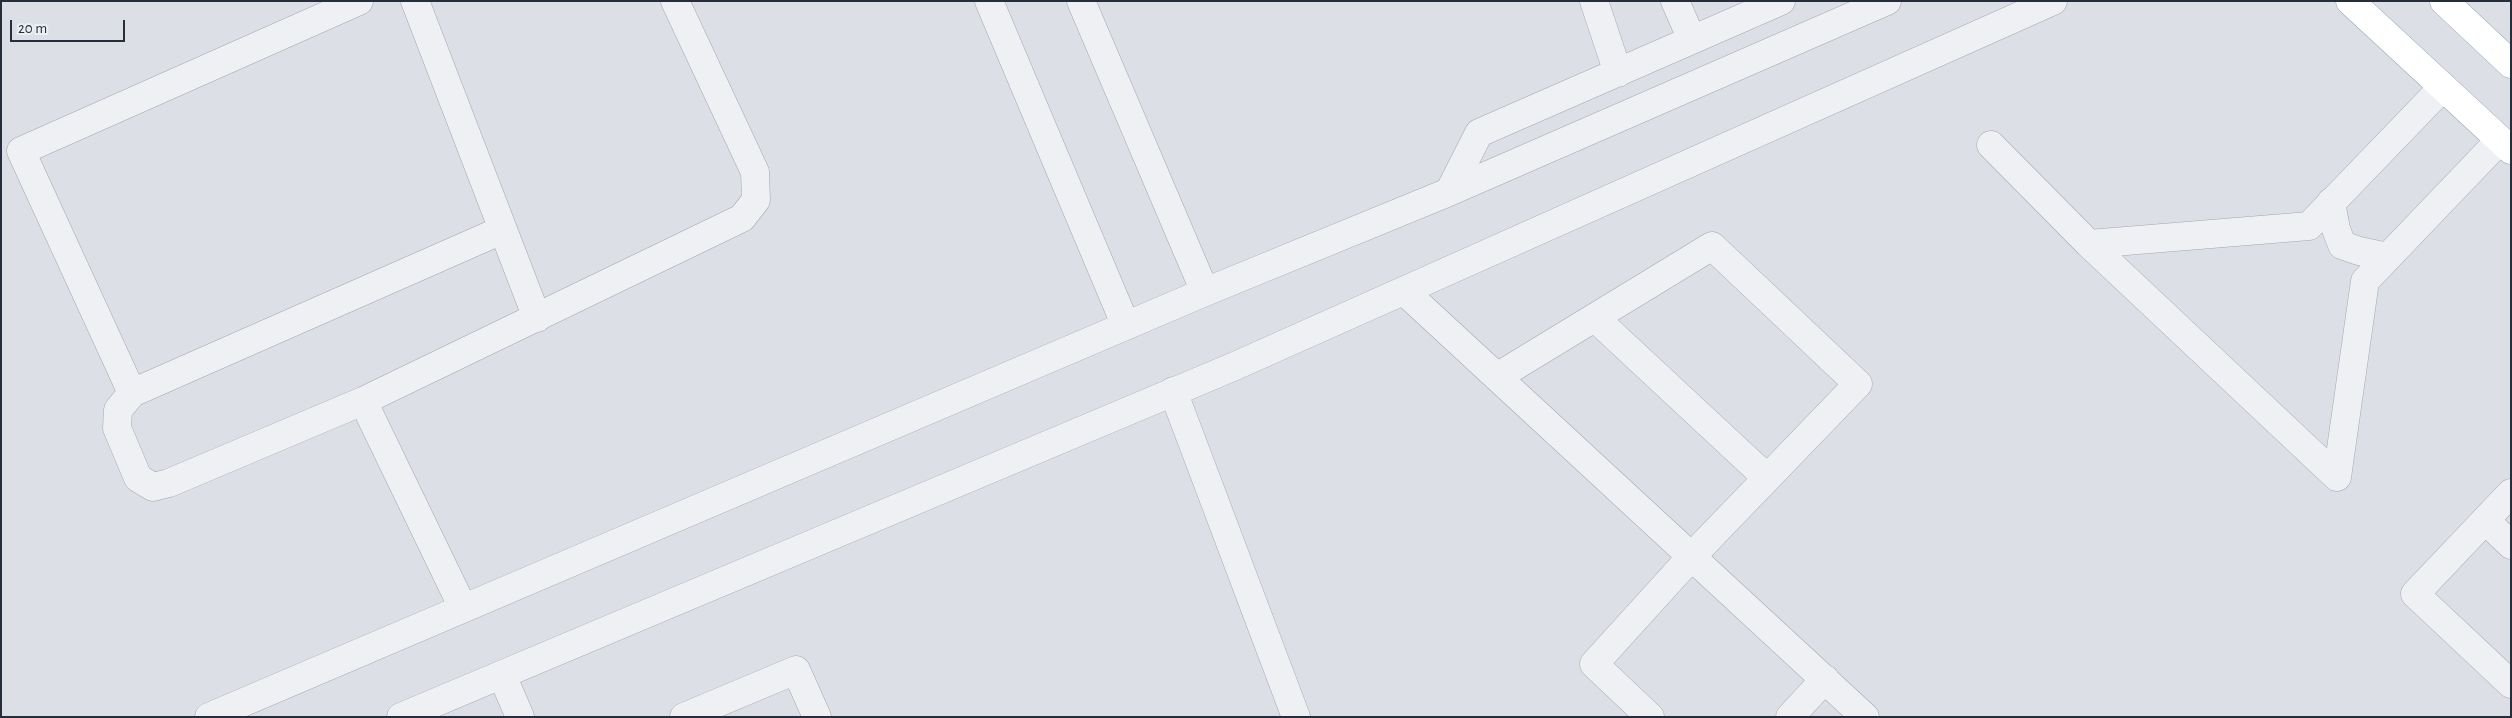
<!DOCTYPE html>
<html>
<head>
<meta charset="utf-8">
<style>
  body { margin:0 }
  #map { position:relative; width:2512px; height:718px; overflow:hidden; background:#dce0e6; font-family:"Alegreya Sans",sans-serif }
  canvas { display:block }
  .frame { position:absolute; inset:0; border:2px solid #272e3b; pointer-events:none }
  .scale { position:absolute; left:10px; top:20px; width:115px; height:22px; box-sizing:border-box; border:2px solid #272e3b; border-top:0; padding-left:6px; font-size:15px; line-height:18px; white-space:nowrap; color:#272e3b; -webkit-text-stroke:4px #ebeff3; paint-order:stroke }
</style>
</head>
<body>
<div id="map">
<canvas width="2512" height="718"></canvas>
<div class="frame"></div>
<div class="scale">20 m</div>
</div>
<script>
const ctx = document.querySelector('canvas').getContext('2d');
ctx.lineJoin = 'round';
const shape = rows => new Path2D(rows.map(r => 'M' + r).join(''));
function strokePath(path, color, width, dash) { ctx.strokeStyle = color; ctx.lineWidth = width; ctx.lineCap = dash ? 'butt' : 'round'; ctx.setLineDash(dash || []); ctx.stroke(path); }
const minor = shape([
  [415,1,537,318],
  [989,1,1126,326],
  [1081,1,1205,292],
  [1594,1,1618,73],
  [1675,1,1692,40],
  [1991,145,2089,244,2309,226,2443,87],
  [1449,192,1479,133,1781,1],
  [2331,202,2336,229,2342,245,2359,251,2388,257],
  [502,230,132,393,118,410,117,428,138,478,153,487,169,483,363,401,742,218,756,200,755,172,675,1],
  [2089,244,2337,477],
  [1404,291,1865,717],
  [1595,318,1767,478],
  [1497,377,1712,246,1858,384,1692,556,1594,664,1650,717],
  [1173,391,1296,717],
  [132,393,21,151,359,1],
  [363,401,463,608],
  [2337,477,2365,281,2500,140],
  [2511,493,2415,594,2511,684],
  [2485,520,2511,545],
  [502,675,520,717],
  [209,717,1205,292,1449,192,1887,1],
  [401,717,1235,366,2053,1],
  [684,717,796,670,817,717],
  [1790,717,1825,679]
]);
const major = shape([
  [2350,1,2511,150],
  [2444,1,2511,64]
]);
strokePath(minor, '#a2a7af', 29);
strokePath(major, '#9ca4b1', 29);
strokePath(minor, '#eef0f4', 28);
strokePath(major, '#fff', 28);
</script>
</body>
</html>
